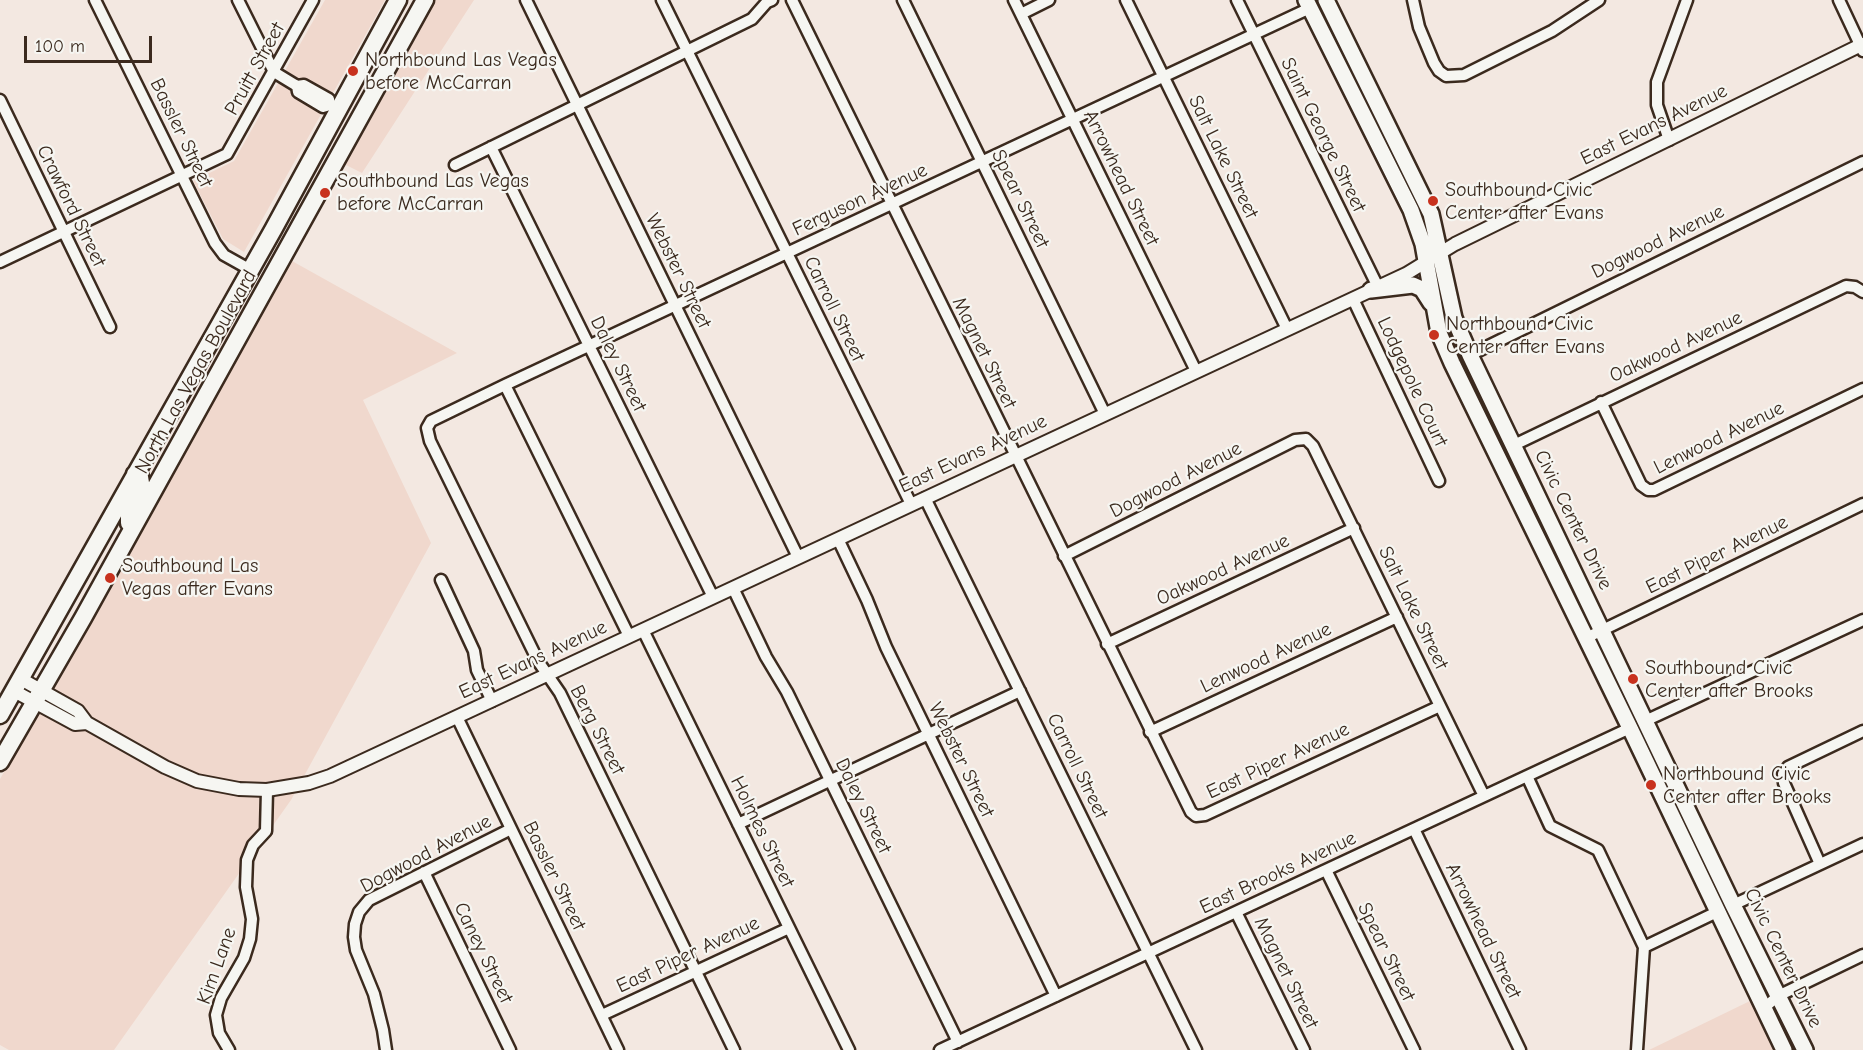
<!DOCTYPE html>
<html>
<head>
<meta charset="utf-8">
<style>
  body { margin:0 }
  #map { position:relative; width:1863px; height:1050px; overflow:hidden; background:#f3e8e1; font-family:"Comic Neue",sans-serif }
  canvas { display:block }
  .scale { position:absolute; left:24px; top:36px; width:128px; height:27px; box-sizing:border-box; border:3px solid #3b2a1e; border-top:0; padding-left:8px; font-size:18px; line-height:21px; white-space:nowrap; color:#3b2a1e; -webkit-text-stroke:4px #f6f6f2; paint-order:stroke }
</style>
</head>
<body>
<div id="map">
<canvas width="1863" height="1050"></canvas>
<div class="scale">100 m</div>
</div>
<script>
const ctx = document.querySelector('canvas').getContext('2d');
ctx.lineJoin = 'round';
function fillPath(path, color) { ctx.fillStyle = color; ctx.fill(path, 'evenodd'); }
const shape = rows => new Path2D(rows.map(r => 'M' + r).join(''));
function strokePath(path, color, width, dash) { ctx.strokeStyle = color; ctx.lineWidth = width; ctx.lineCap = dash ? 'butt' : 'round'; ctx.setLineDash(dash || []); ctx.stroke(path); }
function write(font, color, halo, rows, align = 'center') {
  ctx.font = font + ' "Comic Neue",sans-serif'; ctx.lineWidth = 4.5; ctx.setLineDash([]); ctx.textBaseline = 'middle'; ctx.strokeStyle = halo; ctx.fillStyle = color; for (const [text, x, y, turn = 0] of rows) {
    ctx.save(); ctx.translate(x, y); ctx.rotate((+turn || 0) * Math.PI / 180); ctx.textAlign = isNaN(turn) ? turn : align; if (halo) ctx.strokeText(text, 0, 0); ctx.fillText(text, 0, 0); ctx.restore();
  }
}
fillPath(shape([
  [325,0,385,0,244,252,223,239,193,181,234,161],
  [435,0,474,0,362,173,344,164],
  [292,261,457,353,363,400,431,543,291,800,114,1050,9,1050,0,1045,0,779],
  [1752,1000,1776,1050,1649,1050]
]), '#f0d8cd');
const minor = shape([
  [95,0,215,243,224,255,249,269],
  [238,0,274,72,297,86,298,92,323,107,330,105],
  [526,0,798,557],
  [662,0,911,504],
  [792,0,1191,812,1196,816,1205,815,1440,706],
  [903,0,1105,414],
  [1014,0,1196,371],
  [1126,0,1287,329],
  [1237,0,1378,287],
  [1413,0,1419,27,1434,63,1439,71,1446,76,1464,75,1552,31,1599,0],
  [1839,0,1863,51],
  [1021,14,1049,0],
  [297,86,304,85,329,99,330,105,334,108],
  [0,100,110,327],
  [1669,140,1657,105,1657,82,1687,0],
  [491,147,713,597],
  [455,165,752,19,767,2,772,0],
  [0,262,227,154,313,0],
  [1353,299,1439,481],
  [1470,355,1863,162],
  [505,385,629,636],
  [1601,402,1641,485,1648,490,1654,490,1863,389],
  [1514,445,1846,286,1855,287,1863,292],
  [925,498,1196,1050],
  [838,539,867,600,886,647,1056,996],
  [1064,556,1295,440,1306,439,1313,446,1484,796],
  [441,580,474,651,477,670,492,701],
  [733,588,766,657,787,692,958,1042],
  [643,630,849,1050],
  [1586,638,1863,504],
  [1107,644,1354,528],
  [457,717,618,1050],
  [1645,721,1863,620],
  [1150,732,1397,617],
  [1527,776,1550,826,1598,850,1644,947,1637,1050],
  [738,824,1020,691],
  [1414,829,1520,1050],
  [1820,864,1784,783,1783,774,1788,767,1863,731],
  [1326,870,1414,1050],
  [424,872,510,1050],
  [1733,905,1863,844],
  [1236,912,1304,1050],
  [1644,947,1717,912],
  [1764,1008,1778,996,1863,955],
  [602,1015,789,928],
  [229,1050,219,1033,216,1015,221,998,244,958,250,939,252,919,246,887,247,860,253,845,266,831,267,790],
  [386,1050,383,1030,374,994,356,950,354,937,355,924,359,912,369,900,511,829],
  [734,1050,560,693,538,661,430,441,427,428,431,421,505,385,1310,8],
  [940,1050,1630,728]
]);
const tertiary = shape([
  [21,679,78,711,87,723,165,767,197,781,239,789,267,790,309,783,330,776,1406,274,1455,244,1863,44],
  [14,691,75,724,87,723]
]);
const secondary = shape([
  [1306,0,1411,210,1423,244,1439,333,1452,363,1630,728,1784,1050],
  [1326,0,1431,214,1454,318,1470,355,1733,905,1805,1050],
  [1371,290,1413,285,1422,289,1431,303]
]);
const primary = shape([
  [129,523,129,512,141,483,140,477,135,474],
  [0,715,273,230,398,0],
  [0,762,83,618,425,0]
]);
strokePath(minor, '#3b2a1e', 15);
strokePath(tertiary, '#3b2a1e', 16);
strokePath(secondary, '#3b2a1e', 20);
strokePath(primary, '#3b2a1e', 21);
strokePath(minor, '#f6f6f2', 10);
strokePath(tertiary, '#f6f6f2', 12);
strokePath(secondary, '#f6f6f2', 15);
strokePath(primary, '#f6f6f2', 16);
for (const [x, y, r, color] of [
  [353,71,6,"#c8321e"],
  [325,193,6,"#c8321e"],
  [1433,201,6,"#c8321e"],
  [1434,335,6,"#c8321e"],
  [110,578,6,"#c8321e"],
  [1633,679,6,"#c8321e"],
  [1651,785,6,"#c8321e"]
]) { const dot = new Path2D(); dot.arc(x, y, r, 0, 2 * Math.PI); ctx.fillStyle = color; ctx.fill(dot); strokePath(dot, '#f6f6f2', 2); }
write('20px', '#3b2a1e', '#f6f6f2', [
  ["Northbound Las Vegas",365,60],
  ["before McCarran",365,83],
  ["Southbound Las Vegas",337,181],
  ["before McCarran",337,204],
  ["Southbound Civic",1445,190],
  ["Center after Evans",1445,213],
  ["Northbound Civic",1446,324],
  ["Center after Evans",1446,347],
  ["Southbound Las",122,566],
  ["Vegas after Evans",122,589],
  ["Southbound Civic",1645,668],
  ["Center after Brooks",1645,691],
  ["Northbound Civic",1663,774],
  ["Center after Brooks",1663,797]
], 'left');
write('20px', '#3b2a1e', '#f6f6f2', [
  ["Pruitt Street",255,69,-61],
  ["East Evans Avenue",1654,125,-26],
  ["Bassler Street",181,133,64],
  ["Saint George Street",1323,135,64],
  ["Salt Lake Street",1223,157,64],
  ["Arrowhead Street",1121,178,64],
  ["Spear Street",1020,199,64],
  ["Ferguson Avenue",860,200,-25],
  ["Crawford Street",71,206,64],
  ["Dogwood Avenue",1658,242,-26],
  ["Webster Street",678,271,64],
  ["Carroll Street",834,309,64],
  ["Oakwood Avenue",1676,347,-25],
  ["Magnet Street",984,353,64],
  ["Daley Street",618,364,64],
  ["North Las Vegas Boulevard",196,372,-61],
  ["Lodgepole Court",1412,382,65],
  ["Lenwood Avenue",1719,438,-26],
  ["East Evans Avenue",973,454,-25],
  ["Dogwood Avenue",1176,480,-27],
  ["Civic Center Drive",1573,520,64],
  ["East Piper Avenue",1717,555,-26],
  ["Oakwood Avenue",1223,570,-25],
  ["Salt Lake Street",1413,608,64],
  ["Lenwood Avenue",1266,658,-25],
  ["East Evans Avenue",533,660,-25],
  ["Berg Street",597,730,63],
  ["Webster Street",961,760,64],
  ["East Piper Avenue",1278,761,-25],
  ["Carroll Street",1077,766,64],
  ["Daley Street",863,806,64],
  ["Holmes Street",762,832,64],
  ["Dogwood Avenue",426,854,-28],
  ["East Brooks Avenue",1278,873,-25],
  ["Bassler Street",554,876,64],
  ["Arrowhead Street",1483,931,64],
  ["Spear Street",1386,952,64],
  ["Caney Street",483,953,64],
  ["East Piper Avenue",688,955,-25],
  ["Civic Center Drive",1783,958,64],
  ["Kim Lane",217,966,-70],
  ["Magnet Street",1286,973,64]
]);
</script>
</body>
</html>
